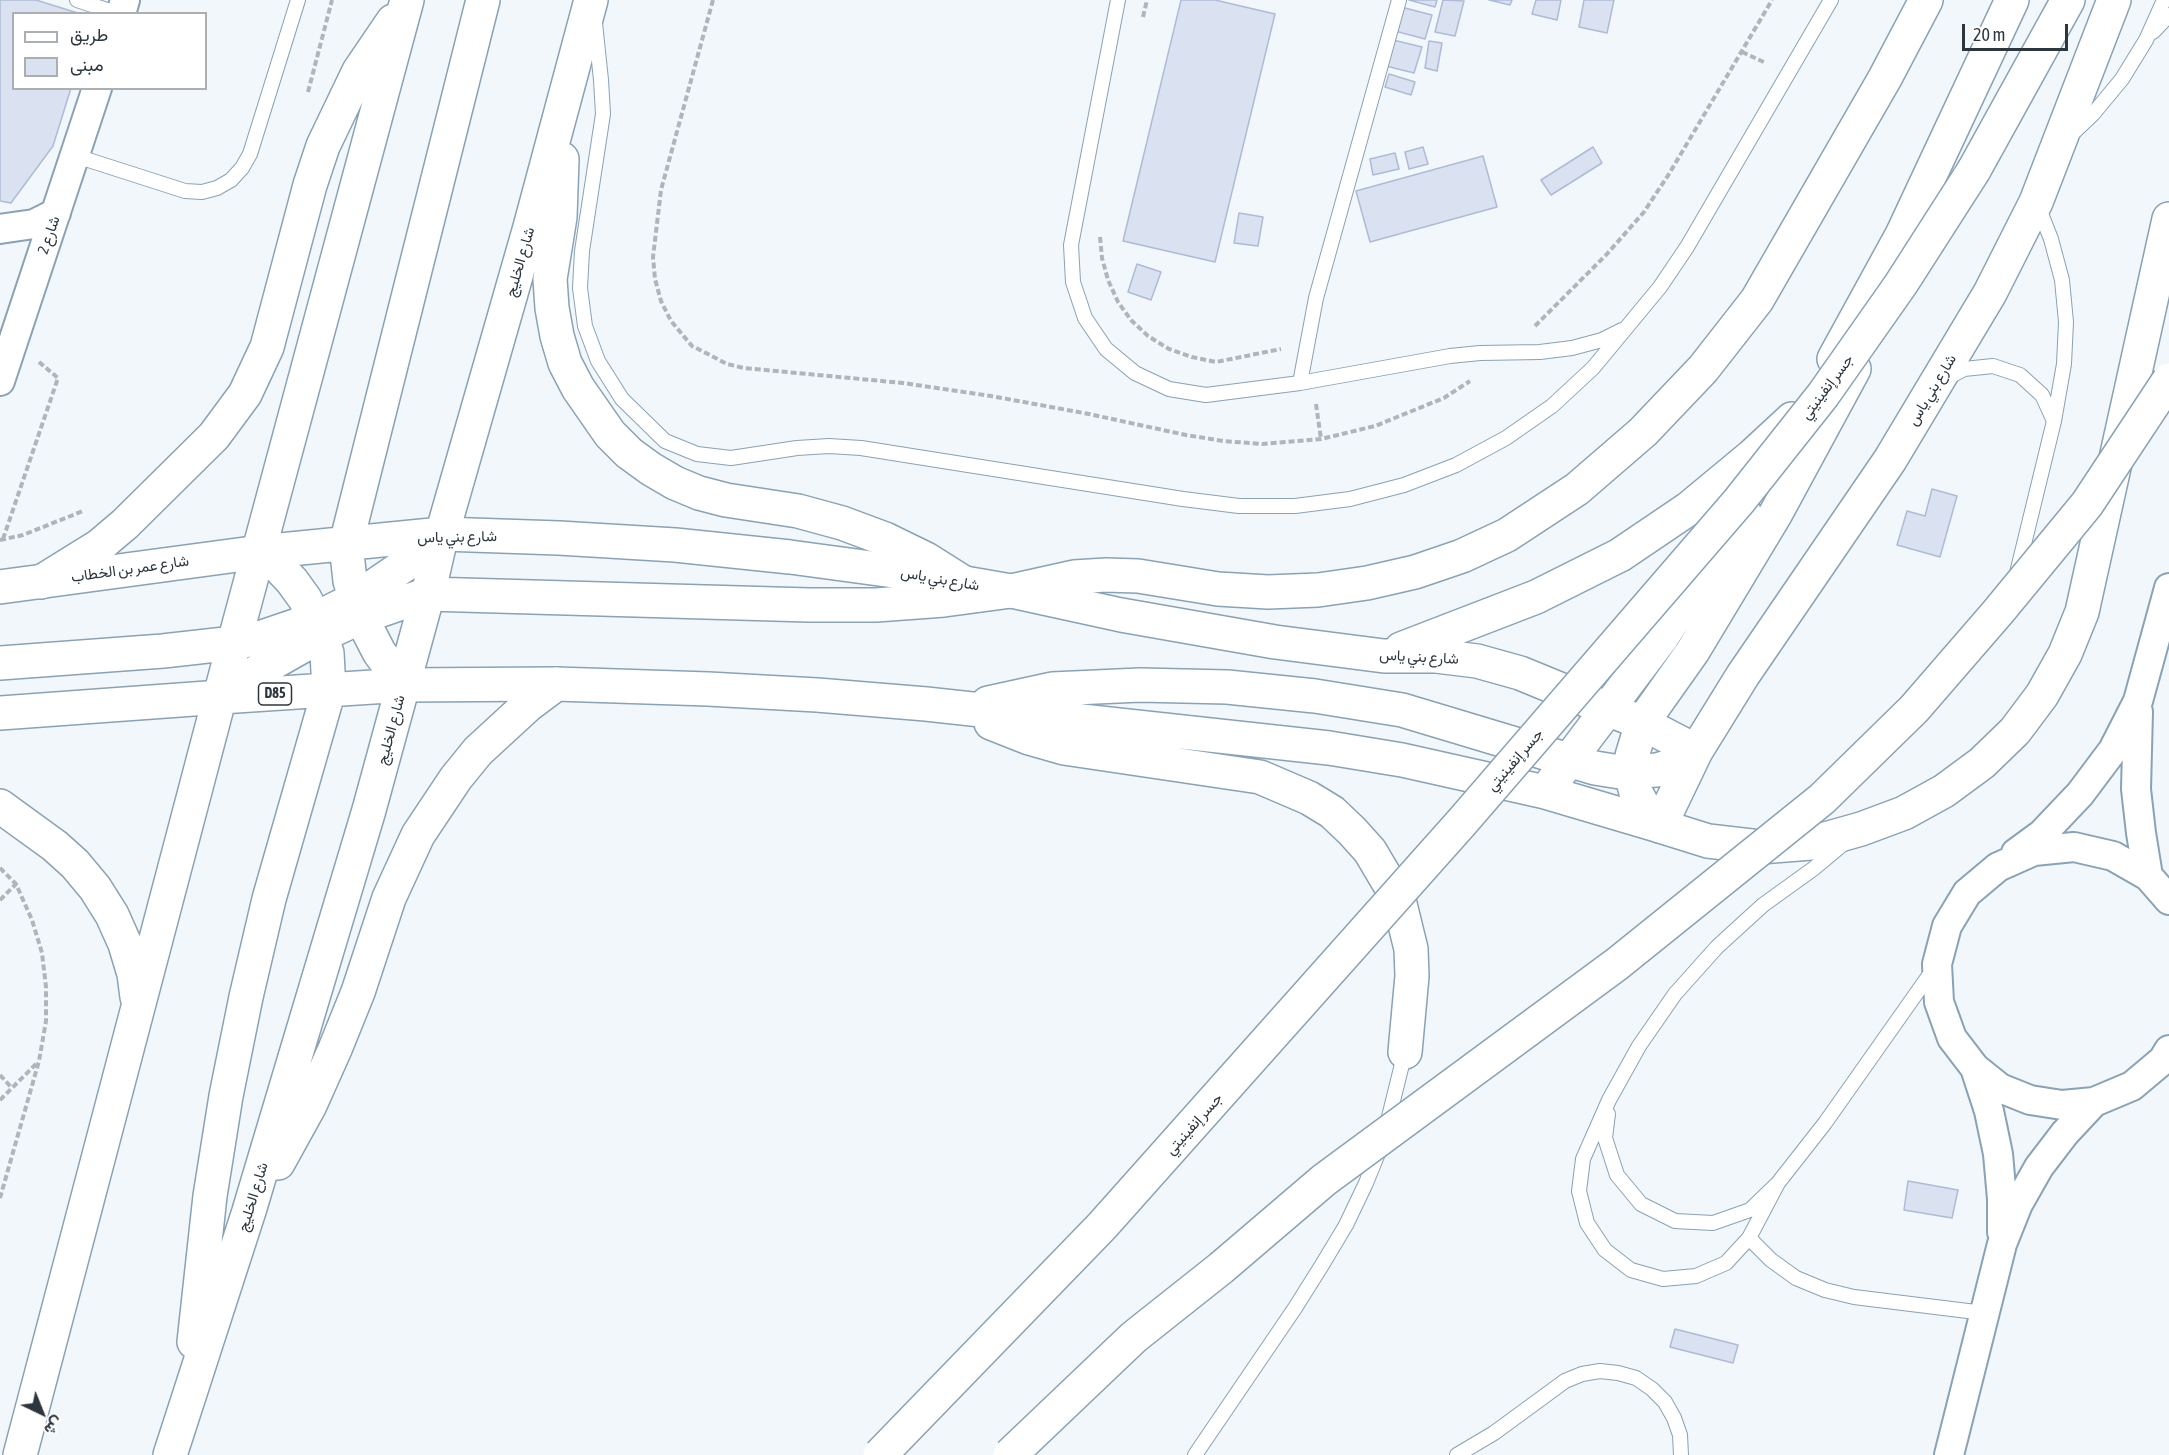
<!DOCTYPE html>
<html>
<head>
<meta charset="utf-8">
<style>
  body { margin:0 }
  #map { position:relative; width:2169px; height:1455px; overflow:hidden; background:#f1f7fb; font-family:"Asap Condensed",Vazirmatn,sans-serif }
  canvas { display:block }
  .legend { position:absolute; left:12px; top:12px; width:195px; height:78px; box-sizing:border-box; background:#fff; border:2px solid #abafb2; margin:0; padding:8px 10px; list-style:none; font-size:18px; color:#2c363e }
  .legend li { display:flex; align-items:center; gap:12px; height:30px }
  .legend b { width:30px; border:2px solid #abafb2 }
  .north { position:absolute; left:12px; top:1383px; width:60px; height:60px; -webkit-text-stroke:4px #fff; paint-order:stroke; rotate:137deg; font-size:16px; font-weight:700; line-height:24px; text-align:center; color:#2c363e }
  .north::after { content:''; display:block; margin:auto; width:21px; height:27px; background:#2c363e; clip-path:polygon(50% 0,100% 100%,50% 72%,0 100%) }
  .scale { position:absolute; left:1962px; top:24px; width:106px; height:27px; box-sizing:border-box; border:3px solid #2c363e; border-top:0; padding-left:8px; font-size:18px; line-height:21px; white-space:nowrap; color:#2c363e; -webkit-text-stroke:4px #fff; paint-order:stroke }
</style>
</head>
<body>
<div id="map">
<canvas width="2169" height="1455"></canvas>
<ul class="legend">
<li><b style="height:8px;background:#fff"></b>طريق</li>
<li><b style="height:16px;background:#dae2f2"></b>مبنى</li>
</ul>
<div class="north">ش</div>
<div class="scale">20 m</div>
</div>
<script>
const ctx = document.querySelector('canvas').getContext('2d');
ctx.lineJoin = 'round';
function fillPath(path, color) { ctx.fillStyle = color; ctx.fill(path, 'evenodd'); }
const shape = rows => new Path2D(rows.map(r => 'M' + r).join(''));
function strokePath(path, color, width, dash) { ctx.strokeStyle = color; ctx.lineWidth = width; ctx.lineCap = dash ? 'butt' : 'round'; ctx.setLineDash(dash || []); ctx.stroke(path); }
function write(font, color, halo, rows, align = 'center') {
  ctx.font = font + ' "Asap Condensed",Vazirmatn,sans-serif'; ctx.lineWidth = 4.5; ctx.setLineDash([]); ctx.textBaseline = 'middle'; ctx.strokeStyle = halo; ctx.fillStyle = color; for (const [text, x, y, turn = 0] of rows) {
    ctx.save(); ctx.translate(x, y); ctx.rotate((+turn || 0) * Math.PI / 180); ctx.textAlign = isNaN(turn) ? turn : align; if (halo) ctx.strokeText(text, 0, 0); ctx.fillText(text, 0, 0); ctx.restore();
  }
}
const building = shape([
  [0,0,36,0,81,14,14,14,14,88,71,88,53,146,11,203,0,201,0,0],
  [1181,0,1215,0,1275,14,1215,262,1123,241,1181,0],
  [1409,0,1437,0,1435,7,1409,0],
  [1443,0,1464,1,1455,36,1435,32,1443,0],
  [1489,0,1512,0,1510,5,1489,0],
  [1536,0,1561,0,1557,20,1532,14,1536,0],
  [1584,0,1614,0,1607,33,1579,27,1584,0],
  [1401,7,1432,15,1425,39,1395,31,1401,7],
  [1393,40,1422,47,1414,73,1386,66,1393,40],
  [1429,41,1442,43,1437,71,1425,68,1429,41],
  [1389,74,1415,82,1411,95,1385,87,1389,74],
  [1423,147,1428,164,1409,169,1405,152,1423,147],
  [1593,147,1602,163,1551,195,1541,180,1593,147],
  [1395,153,1399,169,1373,175,1370,159,1395,153],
  [1483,156,1497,207,1370,242,1356,191,1483,156],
  [1239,213,1263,217,1258,246,1234,243,1239,213],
  [1137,264,1161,272,1151,300,1128,292,1137,264],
  [1932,489,1957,496,1940,557,1897,545,1907,511,1925,516,1932,489],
  [1908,1181,1958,1190,1952,1218,1904,1210,1908,1181],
  [1675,1329,1738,1345,1733,1363,1670,1347,1675,1329]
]);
fillPath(building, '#dae2f2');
strokePath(building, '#aebbd6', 1.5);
const service = shape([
  [77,0,119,14],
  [1118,0,1071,245,1073,282,1085,318,1106,349,1135,373,1169,389,1206,395,1300,383,1450,356,1480,353,1540,352,1572,348,1602,340,1622,330],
  [595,23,601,80,603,114,582,251,580,288,585,326,598,361,622,399,665,441,697,454,731,458,797,448,829,446,861,448,1183,499,1239,506,1295,506,1350,499,1404,485,1456,465,1506,438,1552,406,1593,368,1660,287,1687,247,1831,0],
  [2153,32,2169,15],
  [2072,134,2093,114,2122,79,2146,40,2164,0],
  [76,156,185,191,202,192,217,188,231,180,242,168,250,154,298,0],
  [1949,377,1964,369,1993,366,2020,375,2042,395,2054,421],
  [1300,383,1316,298,1399,0],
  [2016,577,2054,421,2064,364,2066,322,2062,280,2051,239,2038,206],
  [1608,1114,1605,1138,1617,1175,1641,1204,1675,1221,1713,1223,1750,1210,1778,1183,1825,1123,1935,967],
  [1387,1125,1405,1052],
  [1778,1183,1749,1238,1726,1263,1696,1276,1663,1279,1631,1270,1605,1250,1587,1223,1579,1191,1583,1159,1609,1100,1639,1046,1675,994,1717,947,1763,905,1813,869,1843,844],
  [1749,1238,1771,1260,1796,1278,1825,1290,1854,1297,1984,1313],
  [1195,1455,1295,1308,1322,1265,1346,1225,1366,1183,1381,1146],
  [1457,1455,1494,1433,1565,1381,1582,1374,1600,1371,1618,1373,1636,1378,1652,1389,1665,1402,1674,1418,1680,1435,1681,1455]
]);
const minor = shape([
  [121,14,125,0],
  [0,229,34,224,56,213],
  [0,381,97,88],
  [2138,712,2136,789,2141,833,2148,876],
  [2016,853,2042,834,2080,794,2113,750,2138,701,2169,588],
  [2169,900,2148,876,2113,856,2074,847,2034,851,1998,867,1967,893,1947,926,1937,964,1939,1002,1952,1038,1975,1068,2000,1088,2030,1100,2062,1105,2094,1102,2132,1086,2163,1060,2169,1050],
  [1975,1068,1989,1111,1998,1154,2002,1199,2002,1232],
  [1949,1455,2002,1244,2018,1204,2039,1167,2065,1133,2094,1102]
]);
const secondary = shape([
  [1834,359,1902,235,2012,0],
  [442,534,559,538,675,545,790,557,901,572,1011,591,1121,615,1275,642,1384,656,1436,656,1477,661,1520,673,1642,723,1696,751],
  [0,587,260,552],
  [1401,649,1536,597,1620,555,1688,509,1752,456,1792,419],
  [403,685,556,684,708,689,817,695,926,704,1329,748,1402,760,1545,792,1660,826],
  [988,703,1052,689,1140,685,1227,687,1315,696,1402,710,1595,768,1620,772,1657,770,1680,763,1696,751],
  [0,713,221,697],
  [991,723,1029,738,1064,748,1260,777,1309,798,1332,812,1352,831,1370,851,1399,900,1411,949,1412,976,1405,1052],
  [1545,792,1662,637,1744,512],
  [1660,826,1696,751,1743,675,1890,460,1990,293,2036,202,2114,0],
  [1660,826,1646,811,1636,793,1631,773,1632,756,1642,723,1693,651,1776,513,1854,369]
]);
const primary = shape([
  [562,159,560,217,550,279,552,308,557,336,565,363,578,388,610,434,629,453,651,469,675,483,699,493,726,500,798,511,842,523,885,539,926,559,964,583],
  [260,552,442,534],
  [41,582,99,546,125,524,214,436,245,394,267,347,310,185,323,146,359,71,393,21],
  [0,663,163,651,234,643,262,637,315,619,355,599,415,558,442,534],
  [403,685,379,652,361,617,350,581,346,544,483,0],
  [221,697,253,674,322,635,361,617,428,594,809,605,876,605,944,600,1011,591],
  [221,697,403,685],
  [0,806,55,846,75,864,95,888,112,915,125,944,134,974,137,997],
  [278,1163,310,1105,335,1049,358,992,389,898,418,835,456,778,478,751,528,705,556,684],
  [194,1342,210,1196,226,1096,246,997,269,899,329,690,327,653,315,619,305,599,292,581,277,565,260,552],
  [20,1455,234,643,407,0],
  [170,1455,249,1211,369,810,428,594,442,534,530,227,591,0]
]);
const trunk = shape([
  [1974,170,2068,0],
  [1011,591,1074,577,1106,575,1138,576,1218,589,1268,592,1318,590,1367,583,1415,572,1462,556,1507,535,1577,489,1643,432,1703,369,1757,300,1885,78,1926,0],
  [1660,826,1708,841,1760,847,1811,843,1861,829,1904,813,1944,791,1982,763,2015,731,2042,695,2065,654,2082,612,2169,219]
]);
strokePath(service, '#89a2b6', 16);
strokePath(minor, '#89a2b6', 32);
strokePath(secondary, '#89a2b6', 36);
strokePath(primary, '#89a2b6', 36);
strokePath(trunk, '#89a2b6', 36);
strokePath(shape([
  [713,0,661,190,653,257,655,279,661,301,671,321,692,346,706,353,727,364,744,368,903,383,991,396,1089,414,1186,435,1223,441,1262,444,1321,439,1375,426,1444,398,1470,381],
  [1143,17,1147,0],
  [1742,52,1766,63],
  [308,92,332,0],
  [1100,237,1102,258,1108,280,1118,302,1131,320,1148,336,1169,349,1192,357,1216,362,1281,349],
  [1535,326,1606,255,1644,212,1669,174,1772,0],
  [1316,404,1321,439],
  [3,539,58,378,39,362],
  [0,540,23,535,83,511],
  [0,868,16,884,32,920,42,953,46,987,46,1021,39,1061,0,1198],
  [0,900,16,884],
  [0,1075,12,1088],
  [0,1100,38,1062]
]), '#aeb5bb', 4, [6, 3]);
strokePath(service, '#fff', 14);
strokePath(minor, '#fff', 28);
strokePath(secondary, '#fff', 33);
strokePath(primary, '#fff', 33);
strokePath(trunk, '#fff', 33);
const trunkBridge = shape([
  [880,1455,1102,1226,1462,822,1739,501,1823,395,1901,284,1974,170],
  [1010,1455,1134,1337,1221,1268,1324,1180,1617,964,1822,799,1914,709,1998,612,2087,504,2169,380]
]);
strokePath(trunkBridge, '#89a2b6', 36, []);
strokePath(trunkBridge, '#fff', 33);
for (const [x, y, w] of [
  [275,694,33]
]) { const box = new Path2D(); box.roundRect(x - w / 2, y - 11, w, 22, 4.5); ctx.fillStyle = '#fff'; ctx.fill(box); strokePath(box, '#2c363e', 1.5); }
write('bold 14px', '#2c363e', null, [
  ["D85",275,694]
]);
write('15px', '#2c363e', '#fff', [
  ["شارع 2",49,235,-71],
  ["شارع الخليج",520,262,-74],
  ["جسر إنفينيتي",1827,387,-53],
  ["شارع بني ياس",1932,390,-59],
  ["شارع بني ياس",457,537,-1],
  ["شارع عمر بن الخطاب",130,569,-8],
  ["شارع بني ياس",940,579,10],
  ["شارع بني ياس",1419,657,3],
  ["شارع الخليج",391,730,-75],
  ["جسر إنفينيتي",1515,760,-49],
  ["جسر إنفينيتي",1194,1124,-48],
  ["شارع الخليج",253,1197,-73]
]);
</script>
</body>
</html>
